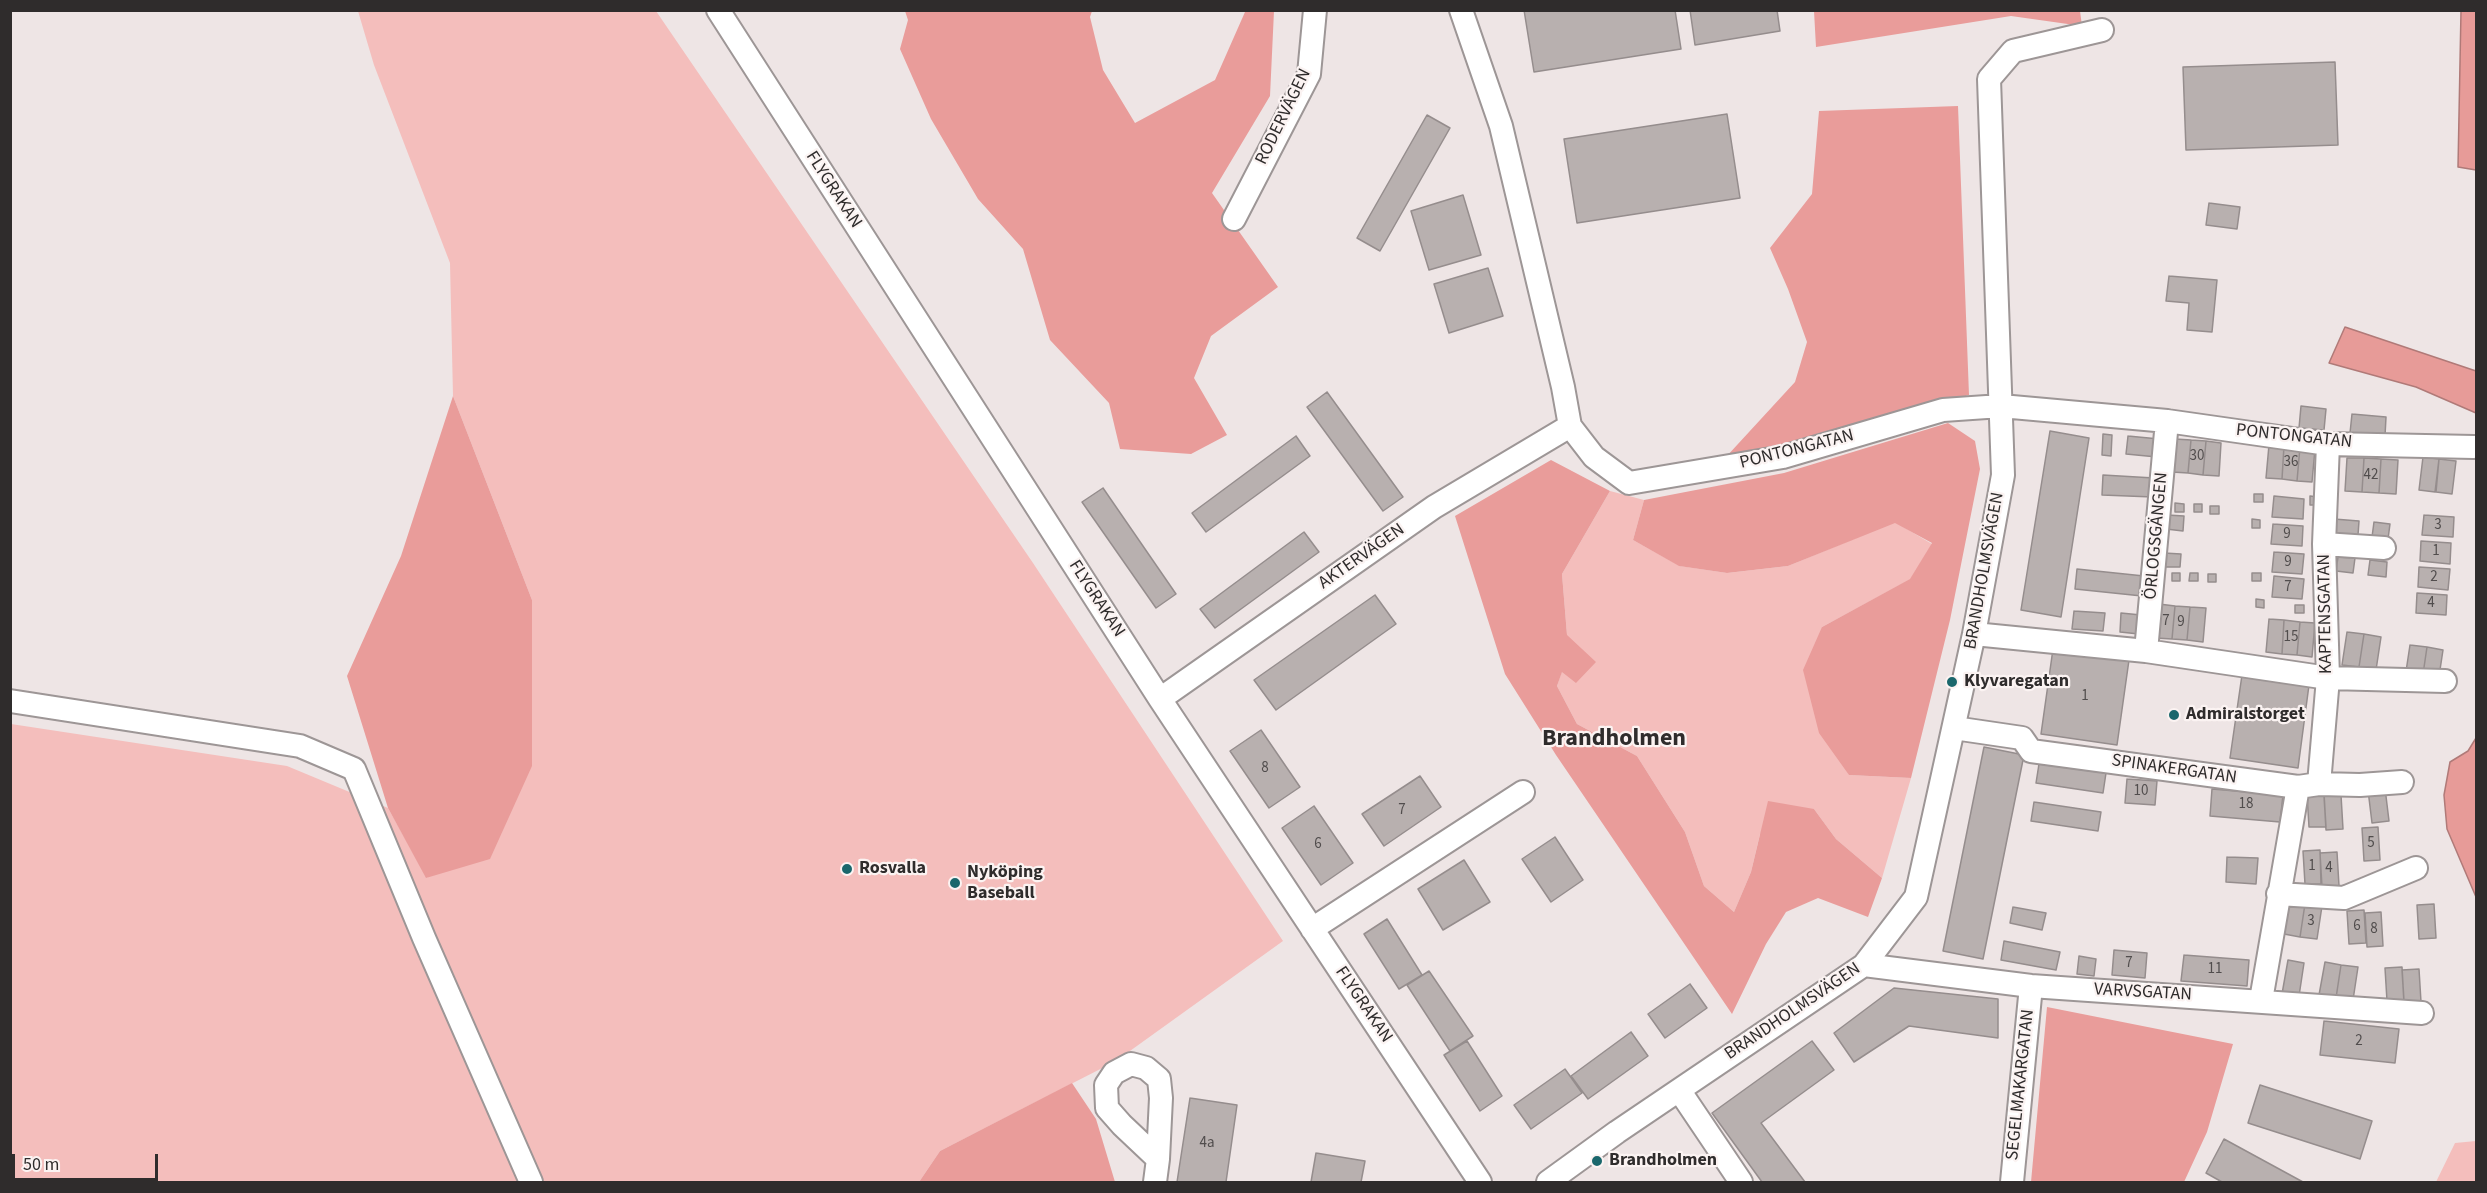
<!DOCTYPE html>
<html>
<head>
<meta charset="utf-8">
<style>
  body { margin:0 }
  #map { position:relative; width:2487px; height:1193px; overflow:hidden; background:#eee5e5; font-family:"Source Sans 3",sans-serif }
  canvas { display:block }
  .frame { position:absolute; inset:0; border:12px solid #2f2c2c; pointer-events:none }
  .scale { position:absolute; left:12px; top:1154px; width:146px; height:27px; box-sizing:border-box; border:3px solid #2f2c2c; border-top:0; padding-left:8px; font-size:18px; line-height:21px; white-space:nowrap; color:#2f2c2c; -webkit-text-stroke:4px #fbf3f2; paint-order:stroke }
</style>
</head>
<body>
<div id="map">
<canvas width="2487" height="1193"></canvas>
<div class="frame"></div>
<div class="scale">50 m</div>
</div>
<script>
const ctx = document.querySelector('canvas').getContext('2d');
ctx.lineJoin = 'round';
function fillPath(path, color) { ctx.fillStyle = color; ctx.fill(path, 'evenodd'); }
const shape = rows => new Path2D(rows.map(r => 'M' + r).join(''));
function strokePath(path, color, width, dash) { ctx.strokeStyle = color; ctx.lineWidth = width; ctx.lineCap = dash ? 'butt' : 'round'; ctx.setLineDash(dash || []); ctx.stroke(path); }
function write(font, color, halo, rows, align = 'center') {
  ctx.font = font + ' "Source Sans 3",sans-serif'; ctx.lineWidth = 4.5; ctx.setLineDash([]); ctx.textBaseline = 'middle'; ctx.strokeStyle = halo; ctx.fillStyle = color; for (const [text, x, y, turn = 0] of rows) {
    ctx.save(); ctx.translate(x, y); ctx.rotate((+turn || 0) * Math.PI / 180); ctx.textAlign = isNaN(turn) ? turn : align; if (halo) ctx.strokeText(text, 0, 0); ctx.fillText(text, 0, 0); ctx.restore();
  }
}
fillPath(shape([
  [358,11,656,11,1033,563,1283,941,1116,1061,940,1151,919,1182,11,1182,11,724,287,766,388,808,427,878,532,600,453,396,450,263,374,65],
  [1610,491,1644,500,1633,540,1680,566,1727,573,1788,566,1895,522,1932,544,1911,579,1822,627,1849,775,1911,778,1882,878,1836,839,1814,809,1760,834,1751,872,1734,912,1704,886,1685,832,1637,756,1577,724,1557,686,1562,671,1567,635,1562,574],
  [2476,1141,2476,1182,2436,1182,2455,1143]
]), '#f4bebc');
fillPath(shape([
  [905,11,1092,11,1090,17,1103,70,1135,123,1215,80,1245,12,1274,11,1270,96,1212,193,1278,287,1211,336,1194,378,1227,435,1191,454,1120,449,1109,403,1050,340,1023,249,978,199,931,119,900,49,908,20],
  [1814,11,2080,11,2082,26,2011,16,1816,47],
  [1958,106,1969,395,1784,447,1726,457,1795,382,1807,342,1788,289,1770,248,1812,194,1819,111],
  [453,396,532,600,532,766,490,859,426,878,388,808,347,676,401,556],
  [1948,423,1975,441,1980,469,1950,620,1911,778,1849,775,1819,733,1803,670,1822,627,1910,579,1932,543,1895,523,1788,566,1727,573,1679,566,1633,540,1644,500,1784,473],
  [1551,460,1610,491,1562,574,1567,635,1596,662,1576,683,1562,672,1557,686,1577,724,1637,756,1685,832,1704,886,1734,912,1751,872,1768,801,1814,809,1836,839,1882,878,1868,917,1818,898,1786,912,1766,944,1732,1014,1556,755,1505,674,1455,516],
  [2047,1007,2233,1044,2207,1132,2184,1182,2031,1182],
  [1072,1083,1096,1119,1115,1182,919,1182,940,1151]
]), '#e99c9a');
const water = shape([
  [2461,11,2476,11,2476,170,2458,167,2461,11],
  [2345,327,2476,371,2476,413,2416,387,2329,363,2345,327],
  [2476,738,2476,897,2447,829,2444,795,2450,762,2468,751,2476,738]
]);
fillPath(water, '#e79b98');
strokePath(water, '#b07a78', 1.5);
const building = shape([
  [1524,10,1675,10,1681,49,1534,72,1524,10],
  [1690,10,1777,10,1780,31,1695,45,1690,10],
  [2335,62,2338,145,2186,150,2183,67,2335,62],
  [1727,114,1740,198,1577,223,1564,139,1727,114],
  [1427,115,1450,128,1380,251,1357,238,1427,115],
  [1463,195,1481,255,1429,270,1411,211,1463,195],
  [2209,203,2240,207,2237,229,2206,225,2209,203],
  [1488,268,1503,316,1449,333,1434,284,1488,268],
  [2169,276,2217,280,2212,332,2187,330,2189,303,2166,301,2169,276],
  [1327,392,1403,497,1383,511,1307,407,1327,392],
  [2301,406,2326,409,2324,430,2299,428,2301,406],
  [2352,414,2386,417,2385,436,2350,433,2352,414],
  [2050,431,2089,438,2061,617,2021,610,2050,431],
  [2103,434,2112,435,2111,456,2102,455,2103,434],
  [1296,436,1310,456,1206,532,1192,513,1296,436],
  [2128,436,2159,439,2157,457,2126,454,2128,436],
  [2175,439,2191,440,2188,473,2172,472,2175,439],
  [2191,440,2206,441,2203,475,2188,473,2191,440],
  [2206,441,2221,443,2219,476,2203,475,2206,441],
  [2269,445,2284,446,2282,479,2266,478,2269,445],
  [2284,446,2300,447,2297,481,2282,479,2284,446],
  [2300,447,2315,449,2312,482,2297,481,2300,447],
  [2423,457,2439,459,2435,492,2419,490,2423,457],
  [2347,458,2364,458,2362,492,2345,491,2347,458],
  [2364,458,2381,459,2379,493,2362,492,2364,458],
  [2381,459,2398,460,2396,494,2379,493,2381,459],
  [2439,459,2456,461,2452,494,2436,492,2439,459],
  [2103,475,2154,478,2153,497,2102,495,2103,475],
  [1103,488,1176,594,1156,608,1082,502,1103,488],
  [2254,494,2263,494,2263,502,2254,502,2254,494],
  [2274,496,2304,499,2303,519,2272,517,2274,496],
  [2310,496,2318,497,2318,505,2310,505,2310,496],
  [2175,503,2184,504,2184,512,2175,512,2175,503],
  [2194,504,2202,504,2202,512,2194,512,2194,504],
  [2210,506,2219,506,2219,514,2210,514,2210,506],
  [2167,515,2184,516,2183,531,2166,529,2167,515],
  [2424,515,2454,517,2453,537,2422,535,2424,515],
  [2252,519,2260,520,2260,528,2252,528,2252,519],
  [2334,519,2359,521,2358,535,2333,533,2334,519],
  [2374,522,2390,524,2388,539,2372,537,2374,522],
  [2273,524,2303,526,2302,546,2271,544,2273,524],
  [1304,532,1319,552,1215,628,1200,609,1304,532],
  [2421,541,2451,543,2450,564,2420,561,2421,541],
  [2274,552,2304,554,2302,574,2272,572,2274,552],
  [2164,553,2181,554,2180,567,2163,567,2164,553],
  [2338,557,2355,558,2353,573,2336,571,2338,557],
  [2370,560,2387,562,2386,577,2368,575,2370,560],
  [2419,567,2450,569,2448,590,2418,587,2419,567],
  [2077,569,2144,576,2142,596,2075,589,2077,569],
  [2172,573,2180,573,2180,581,2172,581,2172,573],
  [2190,573,2198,573,2198,581,2189,581,2190,573],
  [2252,573,2261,573,2261,581,2252,581,2252,573],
  [2208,574,2216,574,2216,582,2208,582,2208,574],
  [2274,576,2304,579,2302,599,2272,597,2274,576],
  [2417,593,2447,595,2446,615,2416,613,2417,593],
  [1375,595,1396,624,1276,710,1254,680,1375,595],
  [2256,599,2264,600,2264,608,2256,607,2256,599],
  [2159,604,2175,606,2172,639,2156,638,2159,604],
  [2295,605,2304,605,2304,613,2295,613,2295,605],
  [2175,606,2190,607,2187,640,2172,639,2175,606],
  [2190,607,2206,608,2203,642,2187,640,2190,607],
  [2074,611,2105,613,2103,631,2072,629,2074,611],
  [2121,613,2141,615,2139,634,2120,632,2121,613],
  [2269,619,2284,620,2282,654,2266,652,2269,619],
  [2284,620,2300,622,2297,655,2282,654,2284,620],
  [2300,622,2315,623,2312,657,2297,655,2300,622],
  [2347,632,2364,634,2359,667,2342,665,2347,632],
  [2364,634,2381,637,2376,670,2359,667,2364,634],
  [2410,645,2427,647,2422,681,2405,678,2410,645],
  [2427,647,2443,650,2438,683,2422,681,2427,647],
  [2053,649,2129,660,2117,745,2041,734,2053,649],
  [2242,675,2309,685,2298,768,2230,758,2242,675],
  [1261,730,1300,787,1269,808,1230,751,1261,730],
  [1984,747,2024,755,1983,959,1943,951,1984,747],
  [2039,764,2106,773,2103,793,2036,783,2039,764],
  [1420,776,1441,807,1384,846,1362,814,1420,776],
  [2127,779,2157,781,2155,805,2125,803,2127,779],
  [2385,788,2389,821,2372,823,2368,790,2385,788],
  [2212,789,2283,795,2280,822,2210,816,2212,789],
  [2324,793,2326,827,2309,827,2307,794,2324,793],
  [2341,795,2343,829,2326,830,2324,796,2341,795],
  [2034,802,2101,812,2098,831,2031,821,2034,802],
  [1314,806,1353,863,1321,885,1282,828,1314,806],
  [2378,827,2380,860,2364,861,2362,828,2378,827],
  [1555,837,1583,880,1551,902,1522,859,1555,837],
  [2320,850,2321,884,2305,884,2303,851,2320,850],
  [2337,852,2339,886,2322,887,2320,853,2337,852],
  [2227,857,2258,858,2256,884,2226,882,2227,857],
  [1464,860,1490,902,1443,930,1418,889,1464,860],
  [2289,901,2305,904,2300,937,2284,934,2289,901],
  [2305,904,2322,906,2317,939,2300,937,2305,904],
  [2434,904,2436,938,2419,939,2417,905,2434,904],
  [2013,907,2046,913,2042,930,2010,923,2013,907],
  [2364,910,2366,943,2349,944,2347,911,2364,910],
  [2381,912,2383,946,2367,947,2365,913,2381,912],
  [1387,919,1422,975,1399,989,1364,934,1387,919],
  [2004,941,2060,952,2056,970,2001,960,2004,941],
  [2114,950,2147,953,2145,978,2112,975,2114,950],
  [2184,955,2249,960,2247,986,2181,981,2184,955],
  [2079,956,2096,959,2094,976,2077,974,2079,956],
  [2288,960,2304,963,2299,996,2282,994,2288,960],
  [2325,962,2341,965,2336,998,2319,995,2325,962],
  [2341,965,2358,967,2353,1000,2336,998,2341,965],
  [2402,967,2404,1001,2387,1001,2385,968,2402,967],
  [2419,969,2421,1002,2404,1003,2402,970,2419,969],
  [1429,971,1473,1036,1450,1051,1407,985,1429,971],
  [1690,984,1707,1008,1665,1038,1648,1014,1690,984],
  [1894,988,1998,999,1998,1038,1909,1026,1854,1062,1834,1033,1894,988],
  [2324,1021,2399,1029,2395,1063,2320,1055,2324,1021],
  [1631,1032,1648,1056,1588,1099,1571,1076,1631,1032],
  [1467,1041,1502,1096,1480,1111,1444,1055,1467,1041],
  [1812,1041,1834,1070,1761,1123,1805,1182,1762,1182,1712,1113,1812,1041],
  [1565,1069,1582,1093,1531,1129,1514,1105,1565,1069],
  [2260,1085,2372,1121,2360,1159,2248,1123,2260,1085],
  [1190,1098,1237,1105,1226,1182,1177,1182,1190,1098],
  [2224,1139,2303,1182,2222,1182,2206,1173,2224,1139],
  [1316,1153,1365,1161,1361,1182,1311,1182,1316,1153]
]);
fillPath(building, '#b8b0af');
strokePath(building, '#958d8d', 1.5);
const street = shape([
  [718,10,1160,699,1480,1182],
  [1461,10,1501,126,1563,387,1570,426,1594,457,1629,483,1783,457,1943,410,2001,406,2167,421,2328,444,2474,447],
  [1234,219,1309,74,1315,10],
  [2324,544,2384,548],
  [1974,634,2146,651,2328,678,2445,681],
  [2146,651,2167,421],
  [1160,699,1434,507,1570,426],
  [10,701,300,746,354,769,424,938,531,1182],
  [1954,728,2022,738,2031,751,2298,787,2319,784,2360,785,2402,782],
  [2319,784,2328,678,2324,544,2328,444],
  [2278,894,2344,898,2416,868],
  [1312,929,1523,792],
  [1864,965,2031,986,2422,1013],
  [2261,1000,2298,787],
  [1679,1090,1741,1182],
  [1155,1182,1158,1159,1161,1098,1159,1079,1146,1068,1131,1064,1114,1073,1106,1085,1107,1108,1122,1125,1158,1159],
  [1548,1182,1617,1132,1864,965,1916,897,1974,634,2003,475,1989,79,2013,51,2102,30],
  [2012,1182,2031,986]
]);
strokePath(street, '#9d9696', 26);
strokePath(street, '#fff', 22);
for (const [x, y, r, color] of [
  [1952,682,6,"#1a676c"],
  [2174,715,6,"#1a676c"],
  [847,869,6,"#1a676c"],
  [955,883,6,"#1a676c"],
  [1597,1161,6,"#1a676c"]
]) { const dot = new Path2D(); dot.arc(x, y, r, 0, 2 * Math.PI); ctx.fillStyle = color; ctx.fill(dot); strokePath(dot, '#fbf3f2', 2); }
write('15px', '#514d4d', null, [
  ["30",2197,457],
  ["36",2291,463],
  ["42",2371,476],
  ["3",2438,526],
  ["9",2287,535],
  ["1",2436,552],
  ["9",2288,563],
  ["2",2434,578],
  ["7",2288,588],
  ["4",2431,604],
  ["7",2166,622],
  ["9",2181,623],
  ["15",2291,638],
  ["1",2085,697],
  ["8",1265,769],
  ["10",2141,792],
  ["18",2246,805],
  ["7",1402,811],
  ["5",2371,844],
  ["6",1318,845],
  ["1",2312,867],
  ["4",2329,869],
  ["3",2311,922],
  ["6",2357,927],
  ["8",2374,930],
  ["7",2129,964],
  ["11",2215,970],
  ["2",2359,1042],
  ["4a",1207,1144]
]);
write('18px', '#2f2c2c', '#fbf3f2', [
  ["RODERVÄGEN",1284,117,-64],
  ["FLYGRAKAN",833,190,57],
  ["PONTONGATAN",2294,437,6],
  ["PONTONGATAN",1797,450,-14],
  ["ÖRLOGSGÄNGEN",2157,536,-85],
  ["AKTERVÄGEN",1362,557,-35],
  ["BRANDHOLMSVÄGEN",1985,571,-80],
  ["FLYGRAKAN",1096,599,57],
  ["KAPTENSGATAN",2326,614,-91],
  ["SPINAKERGATAN",2174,770,8],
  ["VARVSGATAN",2143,993,3],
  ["FLYGRAKAN",1363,1005,56],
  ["BRANDHOLMSVÄGEN",1793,1012,-34],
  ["SEGELMAKARGATAN",2021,1085,-84]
]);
write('bold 18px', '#2f2c2c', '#fbf3f2', [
  ["Klyvaregatan",1964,682],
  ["Admiralstorget",2186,715],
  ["Rosvalla",859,869],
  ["Nyköping",967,873],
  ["Baseball",967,894],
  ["Brandholmen",1609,1161]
], 'left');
write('bold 24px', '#2f2c2c', '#fbf3f2', [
  ["Brandholmen",1614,740]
]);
</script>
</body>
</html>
